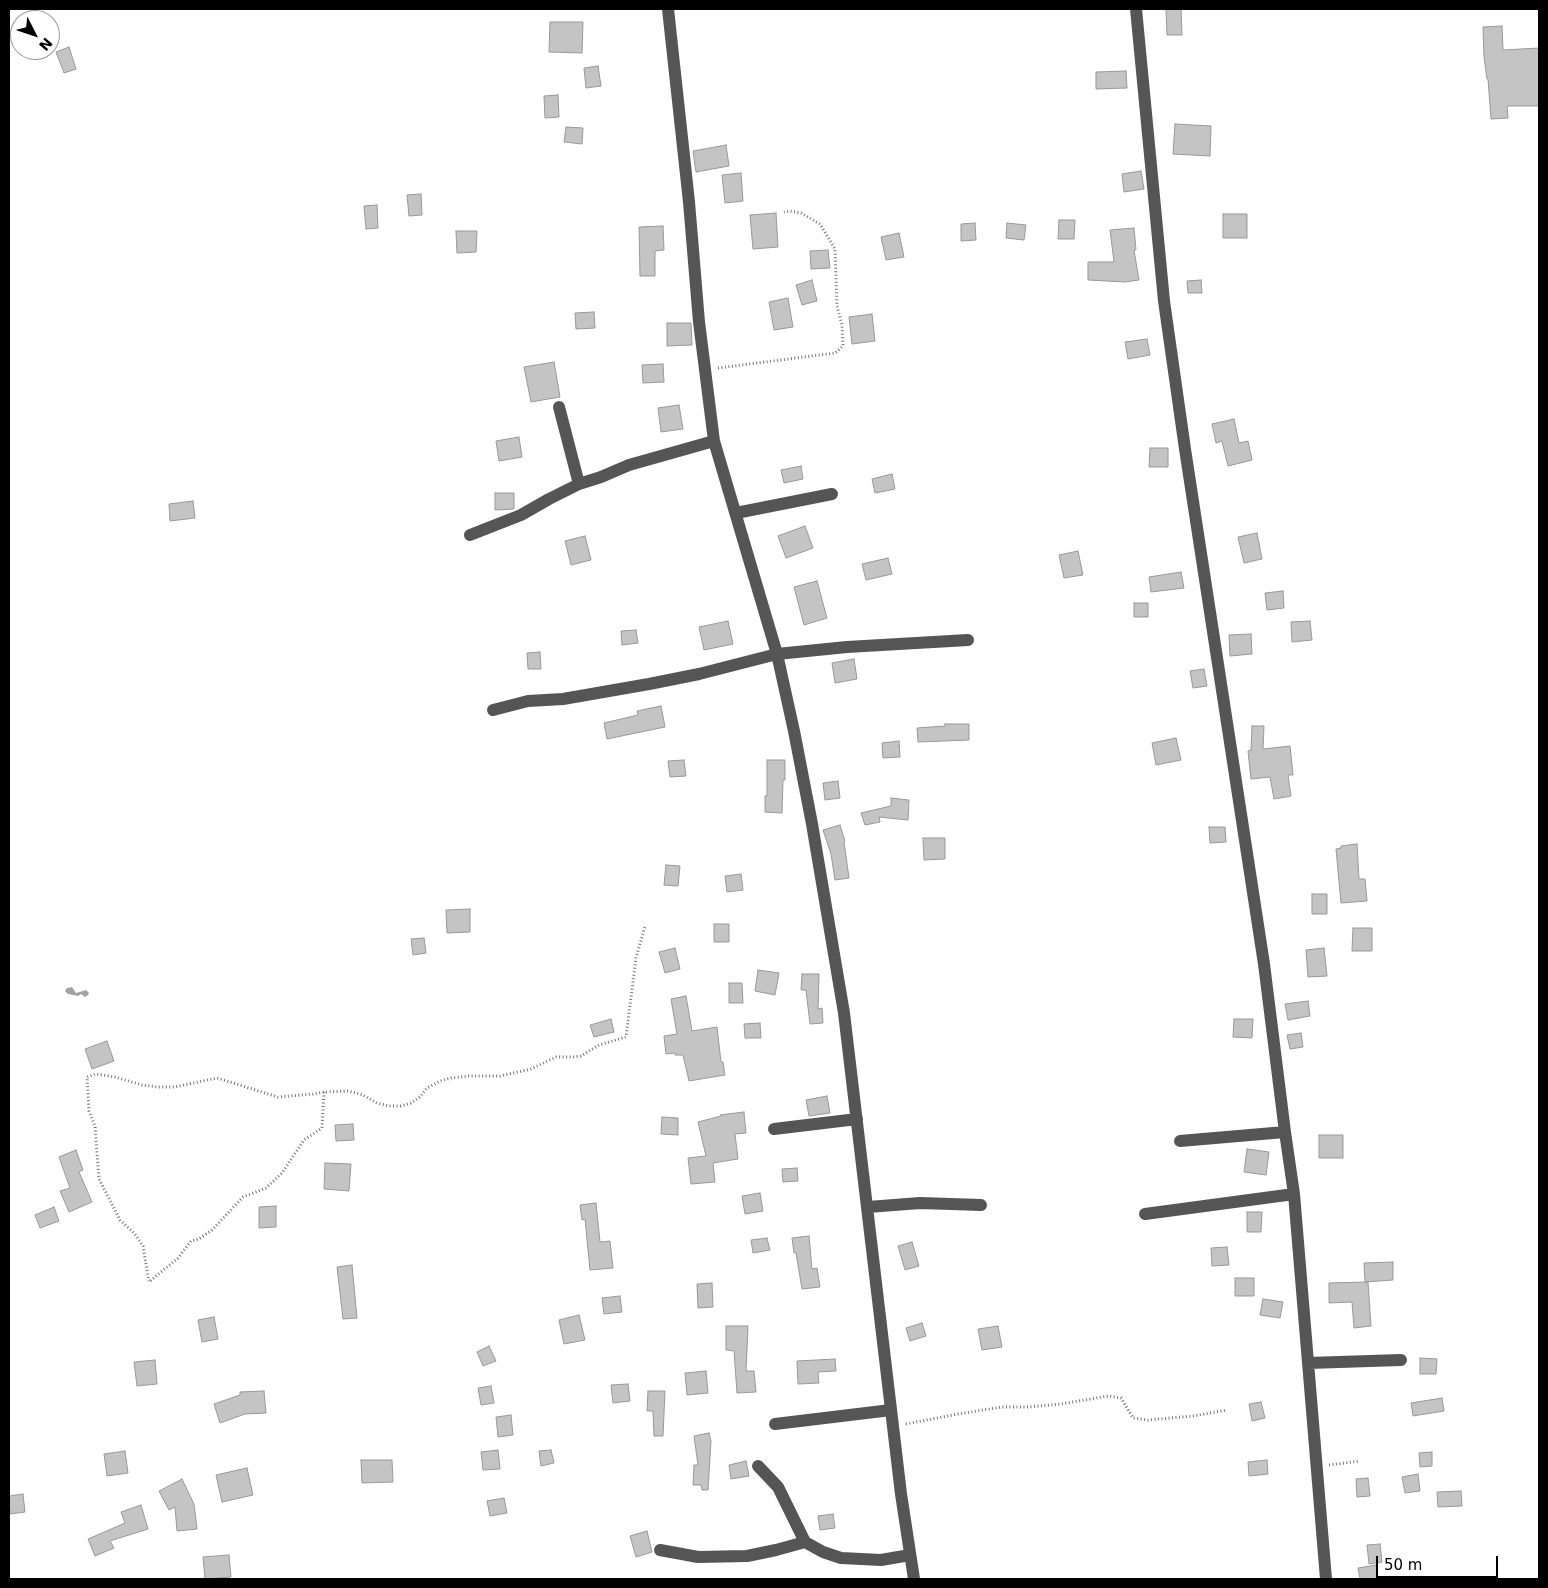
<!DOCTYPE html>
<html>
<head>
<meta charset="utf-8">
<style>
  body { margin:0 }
  #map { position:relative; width:1548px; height:1588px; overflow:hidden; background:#fff; font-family:"DejaVu Sans",sans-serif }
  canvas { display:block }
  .frame { position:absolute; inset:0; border:10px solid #000; pointer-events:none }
  .north { position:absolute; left:10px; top:10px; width:50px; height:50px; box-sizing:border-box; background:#fff; border:1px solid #999; border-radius:50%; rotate:131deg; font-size:14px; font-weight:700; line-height:20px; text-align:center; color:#000 }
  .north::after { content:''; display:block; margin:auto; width:18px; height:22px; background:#000; clip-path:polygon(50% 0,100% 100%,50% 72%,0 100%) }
  .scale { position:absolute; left:1376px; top:1556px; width:122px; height:22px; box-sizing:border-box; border:2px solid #000; border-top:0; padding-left:6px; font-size:15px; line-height:18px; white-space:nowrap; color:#000; -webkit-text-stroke:4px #fff; paint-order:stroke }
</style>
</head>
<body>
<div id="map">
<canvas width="1548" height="1588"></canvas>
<div class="frame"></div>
<div class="north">N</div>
<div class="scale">50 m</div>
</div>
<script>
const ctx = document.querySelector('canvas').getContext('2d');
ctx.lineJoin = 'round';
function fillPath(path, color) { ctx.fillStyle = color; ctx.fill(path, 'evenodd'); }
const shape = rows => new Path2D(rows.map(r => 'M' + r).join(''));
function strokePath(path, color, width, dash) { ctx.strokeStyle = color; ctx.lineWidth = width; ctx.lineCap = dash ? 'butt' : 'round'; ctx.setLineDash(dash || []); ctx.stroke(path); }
fillPath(shape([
  [72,987,76,993,86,990,89,993,88,995,85,997,81,994,78,996,68,994,65,991,67,988]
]), '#a3a3a3');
const building = shape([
  [1166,9,1181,9,1182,35,1167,35,1166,9],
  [550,22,583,22,582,53,549,52,550,22],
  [1502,26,1503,50,1539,48,1539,106,1507,106,1508,118,1491,119,1488,79,1487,79,1484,57,1483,27,1502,26],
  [69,47,76,69,64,73,56,52,69,47],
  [598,66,601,86,586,88,584,68,598,66],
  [1126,71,1127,88,1096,89,1096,72,1126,71],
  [558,95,559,117,545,118,544,96,558,95],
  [1175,124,1211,126,1210,156,1173,154,1175,124],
  [566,127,583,128,582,144,564,142,566,127],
  [726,145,729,166,696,172,693,151,726,145],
  [1141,171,1144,189,1124,192,1122,174,1141,171],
  [741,173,743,201,725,203,722,175,741,173],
  [421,194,422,215,409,216,407,195,421,194],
  [377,205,378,228,366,229,364,206,377,205],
  [776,213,778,247,753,249,750,215,776,213],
  [1223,214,1247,214,1247,238,1223,238,1223,214],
  [1059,220,1075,220,1074,239,1058,239,1059,220],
  [975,223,976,240,961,241,961,224,975,223],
  [1007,223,1026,225,1024,240,1006,238,1007,223],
  [663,226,664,250,655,251,655,276,640,276,639,227,663,226],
  [1134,228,1136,250,1134,250,1139,280,1125,282,1088,280,1088,262,1114,262,1110,230,1134,228],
  [456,231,477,231,476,252,457,253,456,231],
  [899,233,904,257,886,260,881,237,899,233],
  [828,250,830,268,811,269,810,251,828,250],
  [812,280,817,301,802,305,796,285,812,280],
  [1201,280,1202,293,1188,293,1187,281,1201,280],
  [788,298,793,327,774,330,769,302,788,298],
  [594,312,595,328,576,329,575,313,594,312],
  [872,314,875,341,852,344,849,317,872,314],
  [667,323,691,323,692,345,667,346,667,323],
  [1147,339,1150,355,1128,359,1125,342,1147,339],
  [554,362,560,397,531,402,524,367,554,362],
  [663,364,664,382,643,383,642,365,663,364],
  [679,405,683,429,661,432,658,408,679,405],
  [1234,419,1239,443,1248,441,1252,460,1228,466,1222,441,1216,443,1212,424,1234,419],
  [519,437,522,457,499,461,496,441,519,437],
  [1150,448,1168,448,1168,467,1149,467,1150,448],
  [801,466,803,479,784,483,781,470,801,466],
  [892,474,895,489,875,493,872,479,892,474],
  [495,493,514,493,514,509,495,510,495,493],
  [193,501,195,518,170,521,169,504,193,501],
  [805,526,813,548,786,558,778,536,805,526],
  [1257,533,1262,559,1244,563,1238,537,1257,533],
  [585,536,591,560,571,565,565,541,585,536],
  [1078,551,1083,575,1064,578,1059,555,1078,551],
  [888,558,892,574,866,580,862,564,888,558],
  [1181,572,1184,588,1151,592,1149,577,1181,572],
  [817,581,827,618,804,625,794,587,817,581],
  [1283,591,1284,608,1267,610,1265,593,1283,591],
  [1134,603,1148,603,1148,617,1134,617,1134,603],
  [728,621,733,644,704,650,699,627,728,621],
  [1310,621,1312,640,1292,642,1291,622,1310,621],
  [636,630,638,643,622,645,621,631,636,630],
  [1251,634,1252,654,1230,656,1229,635,1251,634],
  [540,652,541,669,528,669,527,653,540,652],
  [854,659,857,679,835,683,832,663,854,659],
  [1204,669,1207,686,1193,688,1190,671,1204,669],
  [661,706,665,727,607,739,604,723,638,715,637,711,661,706],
  [945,724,969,724,969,740,918,742,917,728,945,726,945,724],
  [1252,726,1264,726,1263,749,1290,746,1293,775,1288,775,1291,796,1274,799,1270,777,1251,779,1248,751,1251,750,1252,726],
  [1176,738,1181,760,1156,765,1152,743,1176,738],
  [899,741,900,757,883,758,882,743,899,741],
  [684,760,686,776,670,777,668,761,684,760],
  [767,760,785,760,785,780,783,780,782,813,765,812,765,796,767,796,767,760],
  [838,781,840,798,825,800,823,783,838,781],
  [891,798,909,800,908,820,879,817,880,822,865,825,861,813,891,806,891,798],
  [840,825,845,841,844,842,849,878,835,880,831,854,823,830,840,825],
  [1209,827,1225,827,1226,842,1210,843,1209,827],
  [923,838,945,838,945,859,924,860,923,838],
  [1357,844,1359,879,1365,879,1367,901,1341,903,1336,849,1341,848,1341,846,1357,844],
  [666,865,680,866,678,886,664,885,666,865],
  [741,874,743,890,727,892,725,876,741,874],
  [1312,894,1327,894,1327,914,1312,914,1312,894],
  [470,909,470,932,447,933,446,910,470,909],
  [714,924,729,924,729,942,714,942,714,924],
  [1353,928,1372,928,1372,951,1352,951,1353,928],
  [424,938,426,953,413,955,411,939,424,938],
  [675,948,680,969,665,973,659,952,675,948],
  [1324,948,1327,976,1308,977,1306,950,1324,948],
  [758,970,779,973,775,995,755,991,758,970],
  [802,974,819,974,818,1009,822,1008,823,1023,810,1024,806,990,801,990,802,974],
  [729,983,742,983,743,1003,729,1003,729,983],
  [686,996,692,1031,717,1027,721,1062,723,1062,725,1075,689,1081,683,1055,675,1055,675,1053,666,1054,664,1036,677,1034,671,999,686,996],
  [1308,1001,1310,1016,1288,1020,1285,1004,1308,1001],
  [611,1019,614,1032,594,1037,590,1025,611,1019],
  [1234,1019,1253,1019,1252,1038,1233,1037,1234,1019],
  [760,1023,761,1038,745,1038,744,1024,760,1023],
  [1301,1033,1303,1047,1290,1049,1287,1035,1301,1033],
  [107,1041,114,1061,92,1069,85,1049,107,1041],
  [827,1096,830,1113,809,1116,806,1100,827,1096],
  [744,1112,746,1133,735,1134,738,1159,713,1163,715,1182,691,1184,688,1158,706,1156,698,1122,721,1116,720,1115,744,1112],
  [662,1117,678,1118,678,1135,661,1134,662,1117],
  [353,1124,354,1140,336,1141,335,1125,353,1124],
  [1319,1135,1343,1135,1343,1158,1319,1158,1319,1135],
  [1247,1149,1269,1152,1266,1175,1244,1172,1247,1149],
  [76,1150,83,1170,79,1172,92,1202,69,1212,60,1191,70,1188,59,1157,76,1150],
  [325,1163,351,1164,349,1191,324,1189,325,1163],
  [797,1168,798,1181,783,1182,782,1169,797,1168],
  [760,1193,763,1211,745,1214,742,1196,760,1193],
  [596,1203,600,1242,610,1241,613,1268,590,1270,585,1219,582,1220,580,1205,596,1203],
  [276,1206,276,1227,259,1228,259,1207,276,1206],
  [54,1207,59,1221,40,1228,35,1215,54,1207],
  [1247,1212,1262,1212,1261,1232,1247,1232,1247,1212],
  [809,1236,812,1269,817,1268,820,1287,802,1289,796,1253,794,1253,792,1238,809,1236],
  [767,1238,770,1250,753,1253,751,1240,767,1238],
  [912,1242,919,1266,905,1270,898,1246,912,1242],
  [1227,1247,1229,1265,1212,1266,1211,1248,1227,1247],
  [1393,1262,1393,1280,1365,1282,1364,1263,1393,1262],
  [352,1265,357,1318,343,1319,337,1267,352,1265],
  [1235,1278,1254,1278,1254,1296,1235,1296,1235,1278],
  [1368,1282,1371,1326,1354,1328,1352,1302,1329,1303,1329,1283,1368,1282],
  [712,1283,713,1307,698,1308,697,1284,712,1283],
  [620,1296,622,1312,604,1314,602,1298,620,1296],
  [1263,1299,1283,1302,1280,1318,1260,1315,1263,1299],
  [579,1315,585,1340,564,1344,559,1320,579,1315],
  [214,1317,218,1339,202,1342,198,1320,214,1317],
  [922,1323,926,1336,910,1341,906,1328,922,1323],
  [726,1326,748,1326,746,1371,754,1371,756,1392,737,1393,734,1351,726,1350,726,1326],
  [998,1326,1002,1347,982,1350,978,1329,998,1326],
  [489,1346,496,1361,483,1366,477,1352,489,1346],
  [1420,1358,1437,1359,1436,1374,1420,1374,1420,1358],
  [835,1359,836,1371,818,1372,819,1383,798,1384,797,1361,835,1359],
  [155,1360,157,1384,137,1386,134,1362,155,1360],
  [706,1371,708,1393,687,1395,685,1373,706,1371],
  [628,1384,630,1401,613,1403,611,1385,628,1384],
  [491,1386,494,1403,481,1405,478,1388,491,1386],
  [264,1391,266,1413,245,1414,220,1423,214,1404,240,1395,240,1392,264,1391],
  [648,1391,665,1391,663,1436,654,1436,653,1411,647,1411,648,1391],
  [1442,1398,1444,1411,1413,1416,1411,1403,1442,1398],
  [1261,1402,1265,1418,1252,1421,1249,1404,1261,1402],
  [511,1415,513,1435,498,1437,496,1417,511,1415],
  [709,1433,711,1441,708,1490,702,1490,701,1485,693,1485,694,1465,698,1465,694,1436,709,1433],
  [498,1450,500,1469,483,1470,481,1452,498,1450],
  [551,1450,554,1463,541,1466,539,1451,551,1450],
  [125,1451,128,1473,107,1476,104,1454,125,1451],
  [1432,1452,1432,1466,1420,1467,1419,1453,1432,1452],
  [361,1460,392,1460,393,1482,362,1483,361,1460],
  [1267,1460,1268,1474,1249,1476,1248,1462,1267,1460],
  [746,1461,749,1476,731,1479,729,1465,746,1461],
  [247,1468,253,1495,222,1502,216,1475,247,1468],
  [1418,1474,1420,1491,1405,1493,1402,1477,1418,1474],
  [1368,1478,1370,1496,1357,1497,1356,1479,1368,1478],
  [182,1479,194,1504,197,1529,177,1531,175,1507,169,1510,159,1491,182,1479],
  [1461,1491,1462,1506,1438,1507,1437,1492,1461,1491],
  [23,1494,25,1512,10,1514,9,1496,23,1494],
  [504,1498,507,1513,490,1516,487,1501,504,1498],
  [141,1505,148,1529,110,1541,114,1548,95,1556,88,1539,125,1523,121,1512,141,1505],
  [833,1514,835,1528,820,1530,818,1516,833,1514],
  [647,1531,652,1552,636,1557,630,1536,647,1531],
  [1380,1544,1382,1562,1369,1564,1367,1545,1380,1544],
  [229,1555,231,1577,205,1579,203,1557,229,1555],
  [1376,1565,1378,1579,1360,1579,1358,1568,1376,1565]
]);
fillPath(building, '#c4c4c4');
strokePath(building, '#999', 1);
strokePath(shape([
  [718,368,835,353,843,346,842,325,837,306,835,249,820,224,801,213,789,211,784,212],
  [324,1092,322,1128,304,1140,282,1173,266,1188,243,1197,212,1230,199,1239,191,1241,178,1258,149,1282,143,1246,135,1234,120,1220,99,1179,95,1126,89,1111,87,1077,96,1074,115,1077,142,1085,158,1087,175,1087,217,1078,278,1097,313,1094,324,1092,349,1091,363,1095,377,1103,389,1106,401,1106,411,1103,420,1097,427,1088,440,1081,451,1078,469,1076,500,1076,531,1069,556,1057,573,1057,581,1056,599,1045,626,1037,636,958,645,926],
  [906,1424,958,1414,1002,1407,1028,1407,1061,1404,1108,1396,1121,1398,1133,1418,1148,1420,1193,1416,1227,1410],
  [1329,1465,1360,1461]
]), '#777', 3, [1, 2.5]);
strokePath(shape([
  [668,9,689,202,699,322,714,441,777,654,794,731,812,824,844,1013,901,1494,914,1579],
  [1136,9,1164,301,1185,449,1264,964,1285,1132,1294,1194,1326,1579],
  [559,407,579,484],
  [736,513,832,494],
  [470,535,521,515,549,499,579,484,601,477,629,465,714,441],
  [493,710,528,701,563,699,649,684,699,674,777,654,847,647,968,640],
  [774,1129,857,1119],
  [1180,1141,1285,1132],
  [868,1207,920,1203,981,1205],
  [1145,1214,1294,1194],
  [1308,1363,1401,1360],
  [775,1424,891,1410],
  [805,1542,823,1552,841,1558,881,1560,910,1555],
  [660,1550,698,1557,747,1556,776,1550,805,1542,778,1487,758,1466]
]), '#555', 12);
</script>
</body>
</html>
